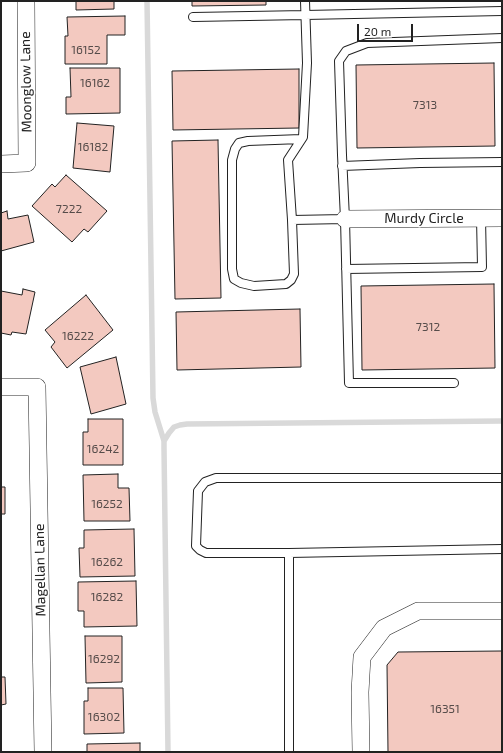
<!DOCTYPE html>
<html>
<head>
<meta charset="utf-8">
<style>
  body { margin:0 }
  #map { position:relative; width:503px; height:753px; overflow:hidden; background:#fff; font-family:"Exo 2",sans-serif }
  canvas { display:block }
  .frame { position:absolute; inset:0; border:2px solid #222; pointer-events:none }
  .scale { position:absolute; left:357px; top:24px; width:56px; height:18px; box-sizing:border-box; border:2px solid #222; border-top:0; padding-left:5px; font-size:12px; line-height:14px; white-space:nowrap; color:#222; -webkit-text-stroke:3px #fff; paint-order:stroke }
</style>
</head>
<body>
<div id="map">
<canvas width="503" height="753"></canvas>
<div class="frame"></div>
<div class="scale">20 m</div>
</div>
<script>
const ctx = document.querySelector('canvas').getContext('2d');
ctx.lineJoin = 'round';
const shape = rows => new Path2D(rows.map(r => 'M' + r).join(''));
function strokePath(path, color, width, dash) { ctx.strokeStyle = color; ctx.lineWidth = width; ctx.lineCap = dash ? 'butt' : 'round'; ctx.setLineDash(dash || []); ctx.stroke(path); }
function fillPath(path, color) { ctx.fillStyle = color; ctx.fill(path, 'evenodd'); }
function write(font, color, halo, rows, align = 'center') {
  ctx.font = font + ' "Exo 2",sans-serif'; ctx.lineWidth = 3; ctx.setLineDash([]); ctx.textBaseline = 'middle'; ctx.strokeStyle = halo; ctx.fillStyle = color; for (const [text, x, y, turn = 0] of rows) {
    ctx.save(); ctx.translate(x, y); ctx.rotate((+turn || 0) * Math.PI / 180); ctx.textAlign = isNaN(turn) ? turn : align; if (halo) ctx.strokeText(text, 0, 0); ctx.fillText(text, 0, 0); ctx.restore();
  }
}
strokePath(shape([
  [147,1,153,398,155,412,164,441,164,448,168,752],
  [164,441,169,433,174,427,180,425,187,424,502,421]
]), '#d9d9d9', 5.5);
const building = shape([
  [76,1,114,1,114,9,76,10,76,1],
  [192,1,266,1,266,5,192,6,192,1],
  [125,16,125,35,107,35,107,64,65,64,65,36,68,36,67,17,125,16],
  [494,63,495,146,357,148,356,65,494,63],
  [70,68,120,68,120,113,66,114,66,97,71,97,70,68],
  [299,69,299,128,173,130,172,71,299,69],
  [77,123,114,126,110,172,73,168,77,123],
  [218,140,221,298,175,299,172,141,218,140],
  [66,175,107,211,88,232,84,229,72,242,32,206,52,184,55,187,66,175],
  [7,211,8,219,28,215,34,242,1,251,1,213,7,211],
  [494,284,495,368,362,370,361,286,494,284],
  [23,289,35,292,26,334,12,332,11,335,1,333,1,291,22,295,23,289],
  [86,295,113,330,67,368,51,347,55,342,45,330,86,295],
  [300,309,301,367,177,370,176,312,300,309],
  [116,357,126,404,91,414,80,367,116,357],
  [88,419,123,419,123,465,83,465,83,432,88,432,88,419],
  [118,474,118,488,129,488,130,521,84,521,83,475,118,474],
  [1,487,5,487,5,514,1,514,1,487],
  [134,529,135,576,80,577,79,548,84,548,84,530,134,529],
  [136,581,137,626,84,627,84,611,78,611,78,582,136,581],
  [85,636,122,636,122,682,86,683,85,636],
  [502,651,502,752,388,752,387,665,398,652,502,651],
  [1,677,5,677,6,704,1,705,1,677],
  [88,688,123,688,124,733,84,734,84,701,88,701,88,688],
  [140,743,140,752,87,752,87,744,140,743]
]);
fillPath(building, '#f3c9c0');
strokePath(building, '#222', 1);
const service = shape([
  [305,1,307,63,303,137,288,160,292,220,345,219],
  [193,17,305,15,502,11],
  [342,166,420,163,502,162],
  [292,220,294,274,291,280,286,284,254,286,241,283,234,279,232,269,232,160,235,149,239,143,248,141,301,139],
  [346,269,482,267,481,218],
  [454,383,349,383,345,219,342,155,339,61,346,51,367,43,502,38],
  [502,478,216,478,205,482,198,491,196,546,200,550,206,553,289,553,502,549],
  [289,553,289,752]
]);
const minor = shape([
  [1,164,27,163,26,1],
  [345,219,502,218],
  [1,387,37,387,43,752],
  [361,752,360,692,362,657,384,628,418,611,502,611]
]);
strokePath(service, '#222', 10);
strokePath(minor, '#222', 18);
strokePath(service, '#fff', 8);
strokePath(minor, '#fff', 17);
write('12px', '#564c4a', null, [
  ["16152",86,50],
  ["16162",95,83],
  ["7313",425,105],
  ["16182",93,147],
  ["7222",69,209],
  ["7312",428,327],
  ["16222",78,336],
  ["16242",103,449],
  ["16252",107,504],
  ["16262",107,562],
  ["16282",107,597],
  ["16292",104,659],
  ["16351",445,709],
  ["16302",104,717]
]);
write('14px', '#222', '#fff', [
  ["Moonglow Lane",26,82,-91],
  ["Murdy Circle",424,218],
  ["Magellan Lane",40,570,-91]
]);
</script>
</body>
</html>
